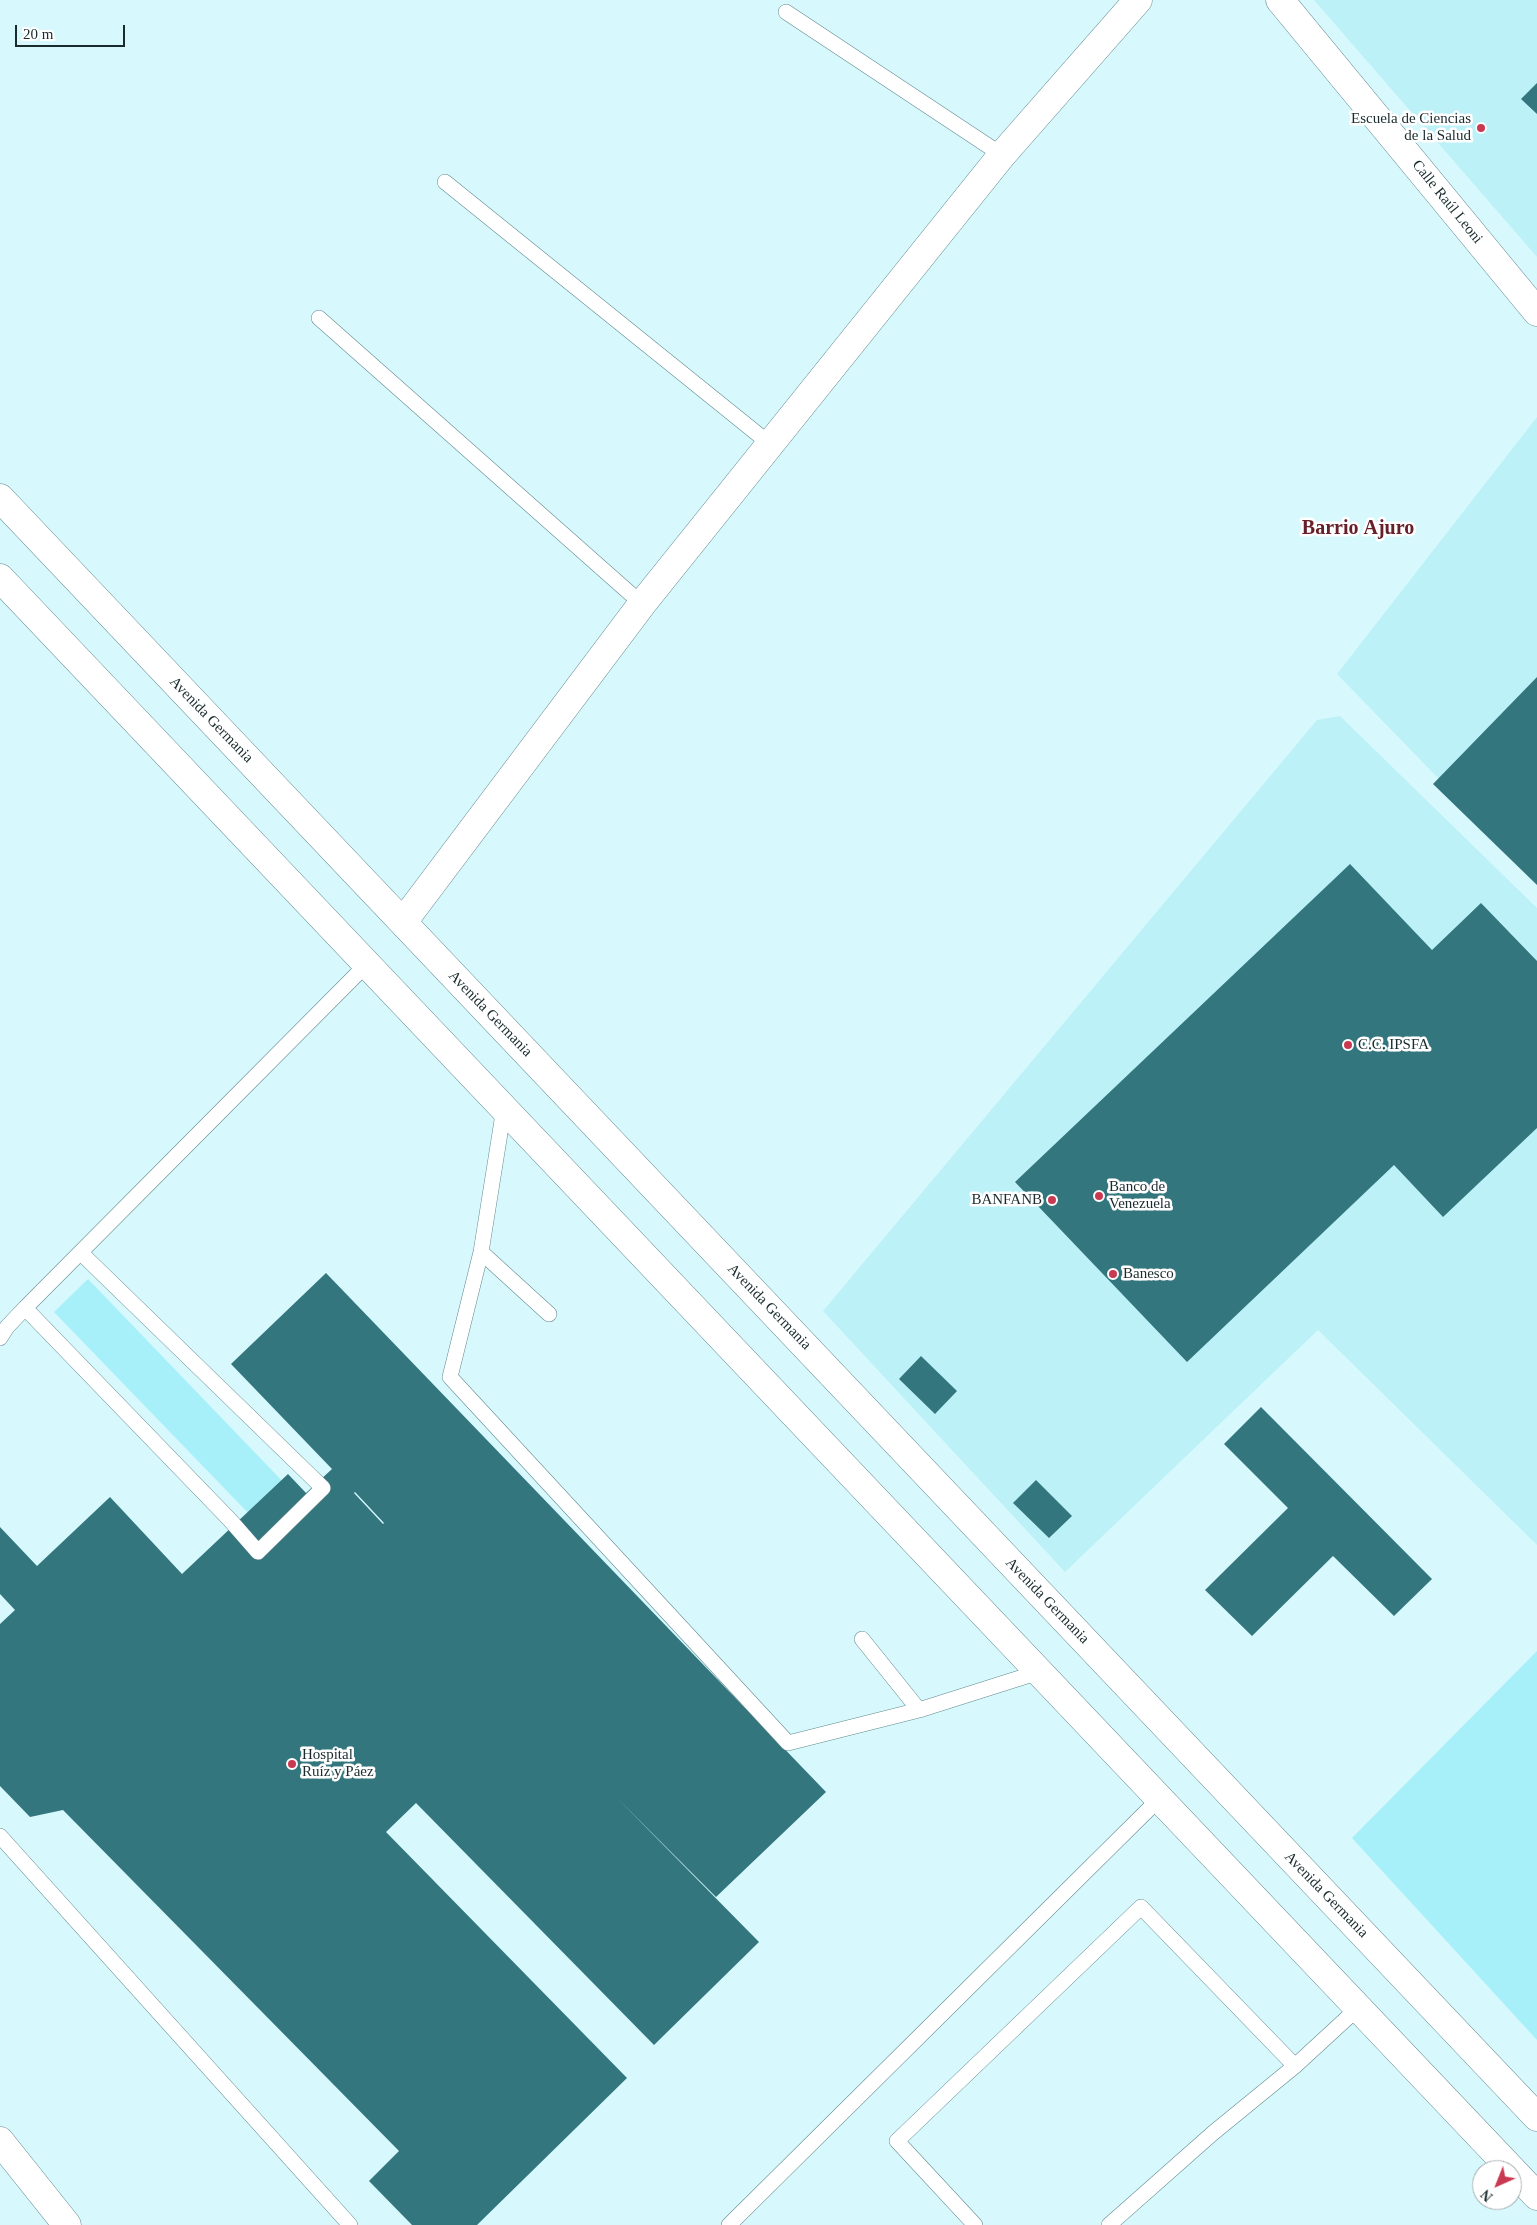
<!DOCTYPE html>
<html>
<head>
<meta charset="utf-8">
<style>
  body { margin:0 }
  #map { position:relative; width:1537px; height:2225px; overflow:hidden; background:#d7f9fd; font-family:"Times New Roman",serif }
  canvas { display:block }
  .north { position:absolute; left:1472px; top:2160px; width:50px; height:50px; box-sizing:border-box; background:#fff; border:1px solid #a3aaab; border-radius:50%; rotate:224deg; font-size:14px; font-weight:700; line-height:20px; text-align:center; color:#1a2b2d }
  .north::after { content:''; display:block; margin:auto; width:18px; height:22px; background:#c93951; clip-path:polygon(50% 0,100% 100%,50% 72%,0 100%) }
  .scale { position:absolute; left:15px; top:25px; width:110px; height:22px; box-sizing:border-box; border:2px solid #1a2b2d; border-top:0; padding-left:6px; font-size:15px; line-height:18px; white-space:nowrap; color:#1a2b2d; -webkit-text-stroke:4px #fff; paint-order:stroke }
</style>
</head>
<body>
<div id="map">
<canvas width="1537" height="2225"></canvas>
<div class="north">N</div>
<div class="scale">20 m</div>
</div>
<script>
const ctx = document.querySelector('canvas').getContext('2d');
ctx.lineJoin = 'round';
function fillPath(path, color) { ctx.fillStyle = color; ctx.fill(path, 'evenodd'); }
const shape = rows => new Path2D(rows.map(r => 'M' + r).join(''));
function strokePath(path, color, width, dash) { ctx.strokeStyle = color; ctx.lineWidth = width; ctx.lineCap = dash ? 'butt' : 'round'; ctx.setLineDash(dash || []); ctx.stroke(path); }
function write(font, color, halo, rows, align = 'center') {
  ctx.font = font + ' "Times New Roman",serif'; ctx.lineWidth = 5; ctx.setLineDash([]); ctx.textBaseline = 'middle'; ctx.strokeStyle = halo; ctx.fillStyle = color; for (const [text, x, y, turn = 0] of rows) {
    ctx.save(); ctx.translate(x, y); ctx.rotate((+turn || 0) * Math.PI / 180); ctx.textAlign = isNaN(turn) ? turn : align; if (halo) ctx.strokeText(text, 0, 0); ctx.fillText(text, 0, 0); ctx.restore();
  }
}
fillPath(shape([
  [1314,0,1537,0,1537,257],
  [1537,417,1537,880,1337,674],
  [1340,716,1537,908,1537,1545,1318,1330,1065,1572,823,1311,1317,720]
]), '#bcf1f8');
fillPath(shape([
  [88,1279,288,1487,254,1519,54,1312],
  [1537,1651,1537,2040,1352,1838]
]), '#a7eff9');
fillPath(shape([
  [1537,83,1537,114,1521,99],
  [1537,677,1537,885,1433,784],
  [1350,864,1432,950,1481,903,1537,961,1537,1128,1443,1217,1394,1165,1187,1362,1015,1182],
  [326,1273,826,1792,716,1897,618,1799,759,1942,654,2045,416,1803,386,1832,627,2078,477,2225,412,2225,369,2181,399,2151,63,1810,30,1817,0,1786,0,1624,15,1610,0,1594,0,1527,37,1566,110,1497,182,1574,288,1474,306,1493,332,1469,231,1364],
  [355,1492,384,1523,383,1524,354,1493],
  [921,1356,957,1391,935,1414,899,1379],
  [1261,1407,1432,1579,1394,1616,1333,1556,1252,1636,1205,1590,1288,1508,1224,1444],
  [1036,1480,1072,1516,1049,1538,1013,1503]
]), '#33767e');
const lane = shape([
  [786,12,1002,155],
  [445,182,770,444],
  [319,318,642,604],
  [504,1108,481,1252,450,1377,788,1743,919,1710,1039,1672],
  [481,1252,549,1314],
  [25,1308,230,1520,258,1552,323,1488,81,1253],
  [0,1338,7,1327,25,1308,367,964],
  [862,1639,919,1710],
  [0,1836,350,2225],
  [729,2225,1159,1799],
  [975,2225,897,2141,1141,1907,1295,2066],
  [1109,2225,1213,2133,1295,2066,1358,2008]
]);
const street = shape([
  [1280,0,1537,312],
  [403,922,642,604,1002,155,1138,0],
  [0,2141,67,2225]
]);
const secondary = shape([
  [0,498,1537,2117],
  [0,578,1537,2196]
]);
strokePath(lane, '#62898e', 16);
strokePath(street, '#62898e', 29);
strokePath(secondary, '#62898e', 29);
strokePath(lane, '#fff', 15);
strokePath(street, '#fff', 28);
strokePath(secondary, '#fff', 28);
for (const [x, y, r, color] of [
  [1481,128,5,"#c93951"],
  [1348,1045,5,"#c93951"],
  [1099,1196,5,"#c93951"],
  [1052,1200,5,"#c93951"],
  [1113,1274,5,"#c93951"],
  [292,1764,5,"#c93951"]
]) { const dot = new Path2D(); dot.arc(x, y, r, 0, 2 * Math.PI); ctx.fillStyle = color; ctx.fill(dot); strokePath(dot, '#fff', 2); }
write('15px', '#1a2b2d', '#fff', [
  ["Escuela de Ciencias",1471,119,"right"],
  ["de la Salud",1471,136,"right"],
  ["C.C. IPSFA",1358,1045],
  ["Banco de",1109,1187],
  ["Venezuela",1109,1204],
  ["BANFANB",1042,1200,"right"],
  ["Banesco",1123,1274],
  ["Hospital",302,1755],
  ["Ruíz y Páez",302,1772]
], 'left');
write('15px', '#1a2b2d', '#fff', [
  ["Calle Raúl Leoni",1447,202,51],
  ["Avenida Germania",211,720,46],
  ["Avenida Germania",490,1014,46],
  ["Avenida Germania",769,1307,46],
  ["Avenida Germania",1047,1601,46],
  ["Avenida Germania",1326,1895,46]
]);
write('bold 20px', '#66202a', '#fff', [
  ["Barrio Ajuro",1358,529]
]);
</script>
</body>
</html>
